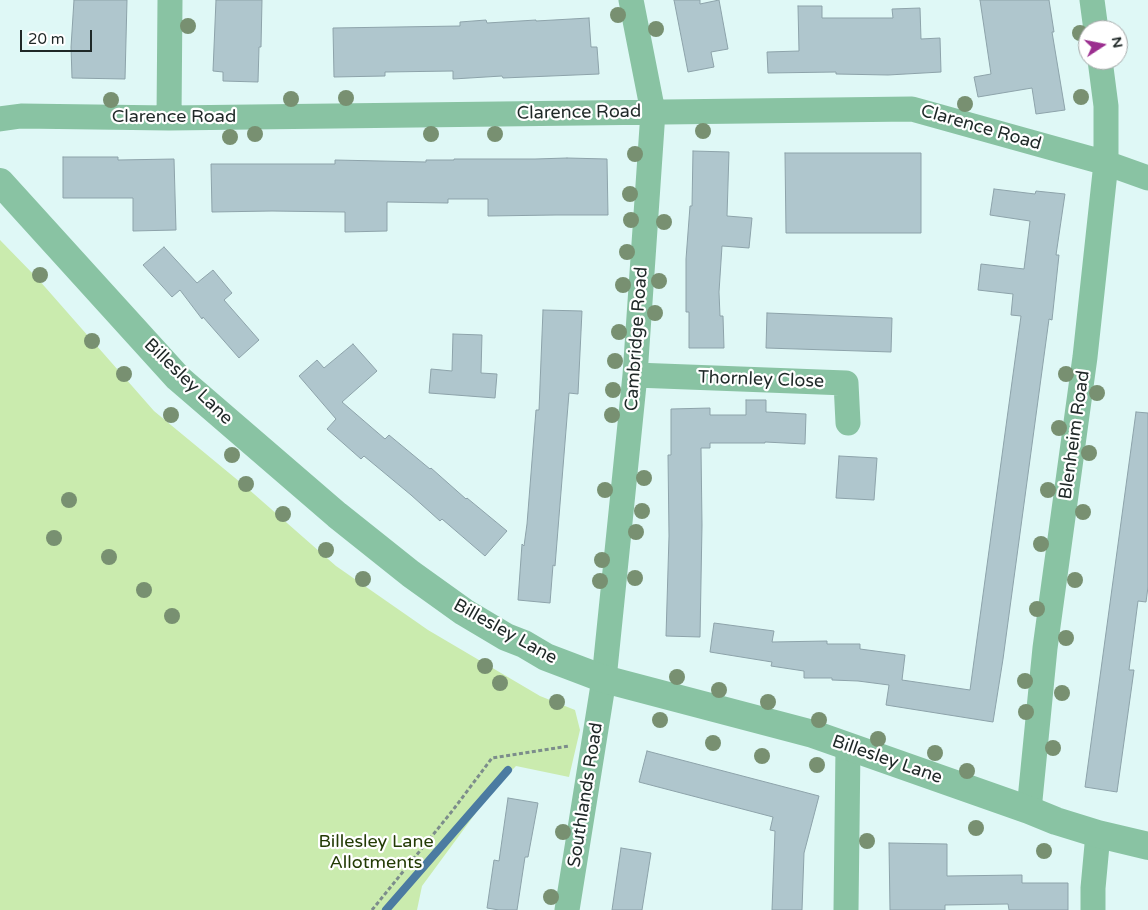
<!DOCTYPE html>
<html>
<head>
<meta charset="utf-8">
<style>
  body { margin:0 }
  #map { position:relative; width:1148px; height:910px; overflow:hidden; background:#dff8f6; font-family:"Varela Round",sans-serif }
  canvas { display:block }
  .north { position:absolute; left:1078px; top:20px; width:50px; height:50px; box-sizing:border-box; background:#fff; border:1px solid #a5a9a9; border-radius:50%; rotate:79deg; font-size:14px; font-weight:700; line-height:20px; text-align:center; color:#1f2827 }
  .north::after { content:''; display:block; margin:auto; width:18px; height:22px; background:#9b2e8f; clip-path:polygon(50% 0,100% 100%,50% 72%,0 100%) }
  .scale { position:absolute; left:20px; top:30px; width:72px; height:22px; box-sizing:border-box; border:2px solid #1f2827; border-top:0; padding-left:6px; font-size:15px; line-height:18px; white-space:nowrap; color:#1f2827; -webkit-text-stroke:4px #fff; paint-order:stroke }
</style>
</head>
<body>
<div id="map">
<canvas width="1148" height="910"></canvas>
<div class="north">N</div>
<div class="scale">20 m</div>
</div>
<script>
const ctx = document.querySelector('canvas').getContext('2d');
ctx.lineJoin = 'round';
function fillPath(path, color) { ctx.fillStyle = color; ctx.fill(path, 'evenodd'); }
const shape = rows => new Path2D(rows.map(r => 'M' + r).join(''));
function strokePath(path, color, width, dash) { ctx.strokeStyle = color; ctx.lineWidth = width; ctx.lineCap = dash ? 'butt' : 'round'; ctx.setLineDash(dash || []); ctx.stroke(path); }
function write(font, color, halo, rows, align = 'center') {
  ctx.font = font + ' "Varela Round",sans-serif'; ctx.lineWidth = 4.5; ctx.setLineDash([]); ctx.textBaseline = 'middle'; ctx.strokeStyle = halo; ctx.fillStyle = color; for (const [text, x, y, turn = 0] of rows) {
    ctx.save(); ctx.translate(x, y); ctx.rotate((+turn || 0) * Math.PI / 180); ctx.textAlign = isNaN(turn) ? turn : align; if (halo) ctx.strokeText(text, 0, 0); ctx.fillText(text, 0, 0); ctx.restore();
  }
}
fillPath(shape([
  [0,240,38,279,154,411,246,487,336,566,428,630,540,696,575,710,580,730,569,777,516,766,492,791,422,886,417,910,0,910]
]), '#caebae');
strokePath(shape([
  [386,910,508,770]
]), '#4b7ba1', 8);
const building = shape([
  [74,0,127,0,125,79,72,78,71,47,74,0],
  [216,0,262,0,261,47,259,47,258,82,223,81,223,72,213,71,216,0],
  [674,0,700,0,700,4,719,0,728,49,711,52,714,67,688,72,674,0],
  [980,0,1049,0,1054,32,1052,32,1065,110,1036,114,1032,88,978,97,974,77,991,74,980,0],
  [798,6,822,6,822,18,893,18,892,9,920,8,921,39,940,38,941,72,888,75,836,74,836,72,768,73,767,52,799,51,798,6],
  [589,18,591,47,597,47,599,74,503,78,502,76,453,79,453,71,385,72,385,76,334,77,333,28,460,26,460,22,486,20,487,23,536,20,536,21,589,18],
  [693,151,729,152,727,216,752,218,749,248,722,246,719,292,720,316,723,316,724,348,689,348,689,312,686,312,686,259,690,206,692,206,693,151],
  [785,153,921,153,921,233,786,233,785,153],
  [63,157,118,157,118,160,174,159,176,230,133,231,133,198,63,198,63,157],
  [567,158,607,159,608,215,556,215,488,216,488,199,448,199,448,203,387,202,387,231,345,232,345,212,272,211,212,212,211,164,335,164,335,160,426,162,426,160,454,160,454,159,535,159,567,158],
  [994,189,1035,194,1036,191,1065,194,1056,255,1059,255,1052,320,1049,319,1003,659,993,722,886,705,889,685,858,681,832,680,832,678,804,678,804,671,771,666,772,662,710,652,714,623,774,631,772,642,827,641,827,644,860,644,860,649,905,655,902,680,970,690,1021,316,1011,315,1013,294,978,290,981,264,1024,269,1030,221,990,215,994,189],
  [164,247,197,283,213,270,232,293,224,300,259,340,239,358,203,317,202,319,180,290,172,297,143,265,164,247],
  [543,310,582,311,578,394,569,393,555,566,553,565,550,603,518,600,522,544,524,546,527,524,536,410,539,410,543,310],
  [767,313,892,318,891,352,766,348,767,313],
  [453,334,482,335,481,373,497,374,495,398,429,393,431,369,452,371,453,334],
  [353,344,377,371,342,402,385,439,389,435,430,469,431,468,466,499,467,498,507,531,485,556,442,519,440,521,411,495,364,456,361,459,327,429,336,419,299,376,317,360,324,368,353,344],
  [746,400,766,400,766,412,806,414,805,444,765,442,765,443,710,443,710,448,701,448,702,525,700,637,666,636,669,536,668,455,671,455,671,409,710,408,710,415,746,415,746,400],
  [1136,412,1148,413,1148,587,1146,602,1138,601,1129,670,1134,670,1117,792,1085,787,1136,412],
  [839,456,877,458,874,500,836,498,839,456],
  [647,751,819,796,804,853,802,910,772,910,775,831,770,830,773,817,639,782,647,751],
  [508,798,538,803,528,857,525,857,517,910,499,910,487,908,494,860,499,861,508,798],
  [889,843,947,844,947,876,1022,875,1022,883,1068,883,1068,910,1009,910,1008,904,945,905,945,910,890,910,889,843],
  [621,848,651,853,642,910,612,910,621,848]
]);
fillPath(building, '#afc6cd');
strokePath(building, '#8da3aa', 1);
strokePath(shape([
  [372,910,453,810,492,758,569,746]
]), '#7c8d8b', 3, [4, 2.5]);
strokePath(shape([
  [1092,0,1096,30],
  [169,118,170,0],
  [0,119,21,116,169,118,912,109,1106,163,1148,178],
  [635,375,846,383,848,423],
  [1029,810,1045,648,1085,357,1106,163,1106,106,1100,60],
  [567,910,604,679,635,375,653,112,631,0],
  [846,910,848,747],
  [1093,910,1093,888,1098,834]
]), '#89c3a3', 25);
strokePath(shape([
  [0,182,178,378,337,515,411,574,464,612,506,637,524,644,546,657,604,679,813,734,1029,810,1056,821,1098,834,1148,846]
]), '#89c3a3', 28);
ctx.fillStyle = '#789071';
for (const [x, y] of [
  [618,15],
  [188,26],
  [656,29],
  [1080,33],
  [1081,97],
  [346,98],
  [291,99],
  [111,100],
  [965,104],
  [703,131],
  [255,134],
  [431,134],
  [495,134],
  [230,137],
  [635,154],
  [630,194],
  [631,220],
  [664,222],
  [627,252],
  [40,275],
  [659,281],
  [623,285],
  [655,313],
  [619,332],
  [92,341],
  [615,361],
  [124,374],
  [1066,374],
  [613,390],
  [1097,393],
  [171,415],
  [612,415],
  [1059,428],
  [1089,453],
  [232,455],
  [644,478],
  [246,484],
  [605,490],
  [1048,490],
  [69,500],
  [642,511],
  [1083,512],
  [283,514],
  [636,532],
  [54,538],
  [1041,544],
  [326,550],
  [109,557],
  [602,560],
  [635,578],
  [363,579],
  [1075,580],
  [600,581],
  [144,590],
  [1037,609],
  [172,616],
  [1066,638],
  [485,666],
  [677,677],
  [1025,681],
  [500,683],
  [719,690],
  [1062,693],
  [557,702],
  [768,702],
  [1026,712],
  [660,720],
  [819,720],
  [878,739],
  [713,743],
  [1053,748],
  [935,753],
  [762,756],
  [817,765],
  [967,771],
  [976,828],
  [563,832],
  [867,841],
  [1044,851],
  [551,897]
]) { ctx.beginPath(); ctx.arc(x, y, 8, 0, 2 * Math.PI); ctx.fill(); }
write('18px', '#1f2827', '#fff', [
  ["Clarence Road",579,113,-1],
  ["Clarence Road",174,117],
  ["Clarence Road",981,128,16],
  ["Cambridge Road",637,339,-86],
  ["Thornley Close",761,380,2],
  ["Billesley Lane",188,382,44],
  ["Blenheim Road",1075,435,-82],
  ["Billesley Lane",505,632,29],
  ["Billesley Lane",887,760,19],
  ["Southlands Road",586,795,-81]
]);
write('18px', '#233b05', '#fff', [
  ["Billesley Lane",376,842],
  ["Allotments",376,863]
]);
</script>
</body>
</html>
